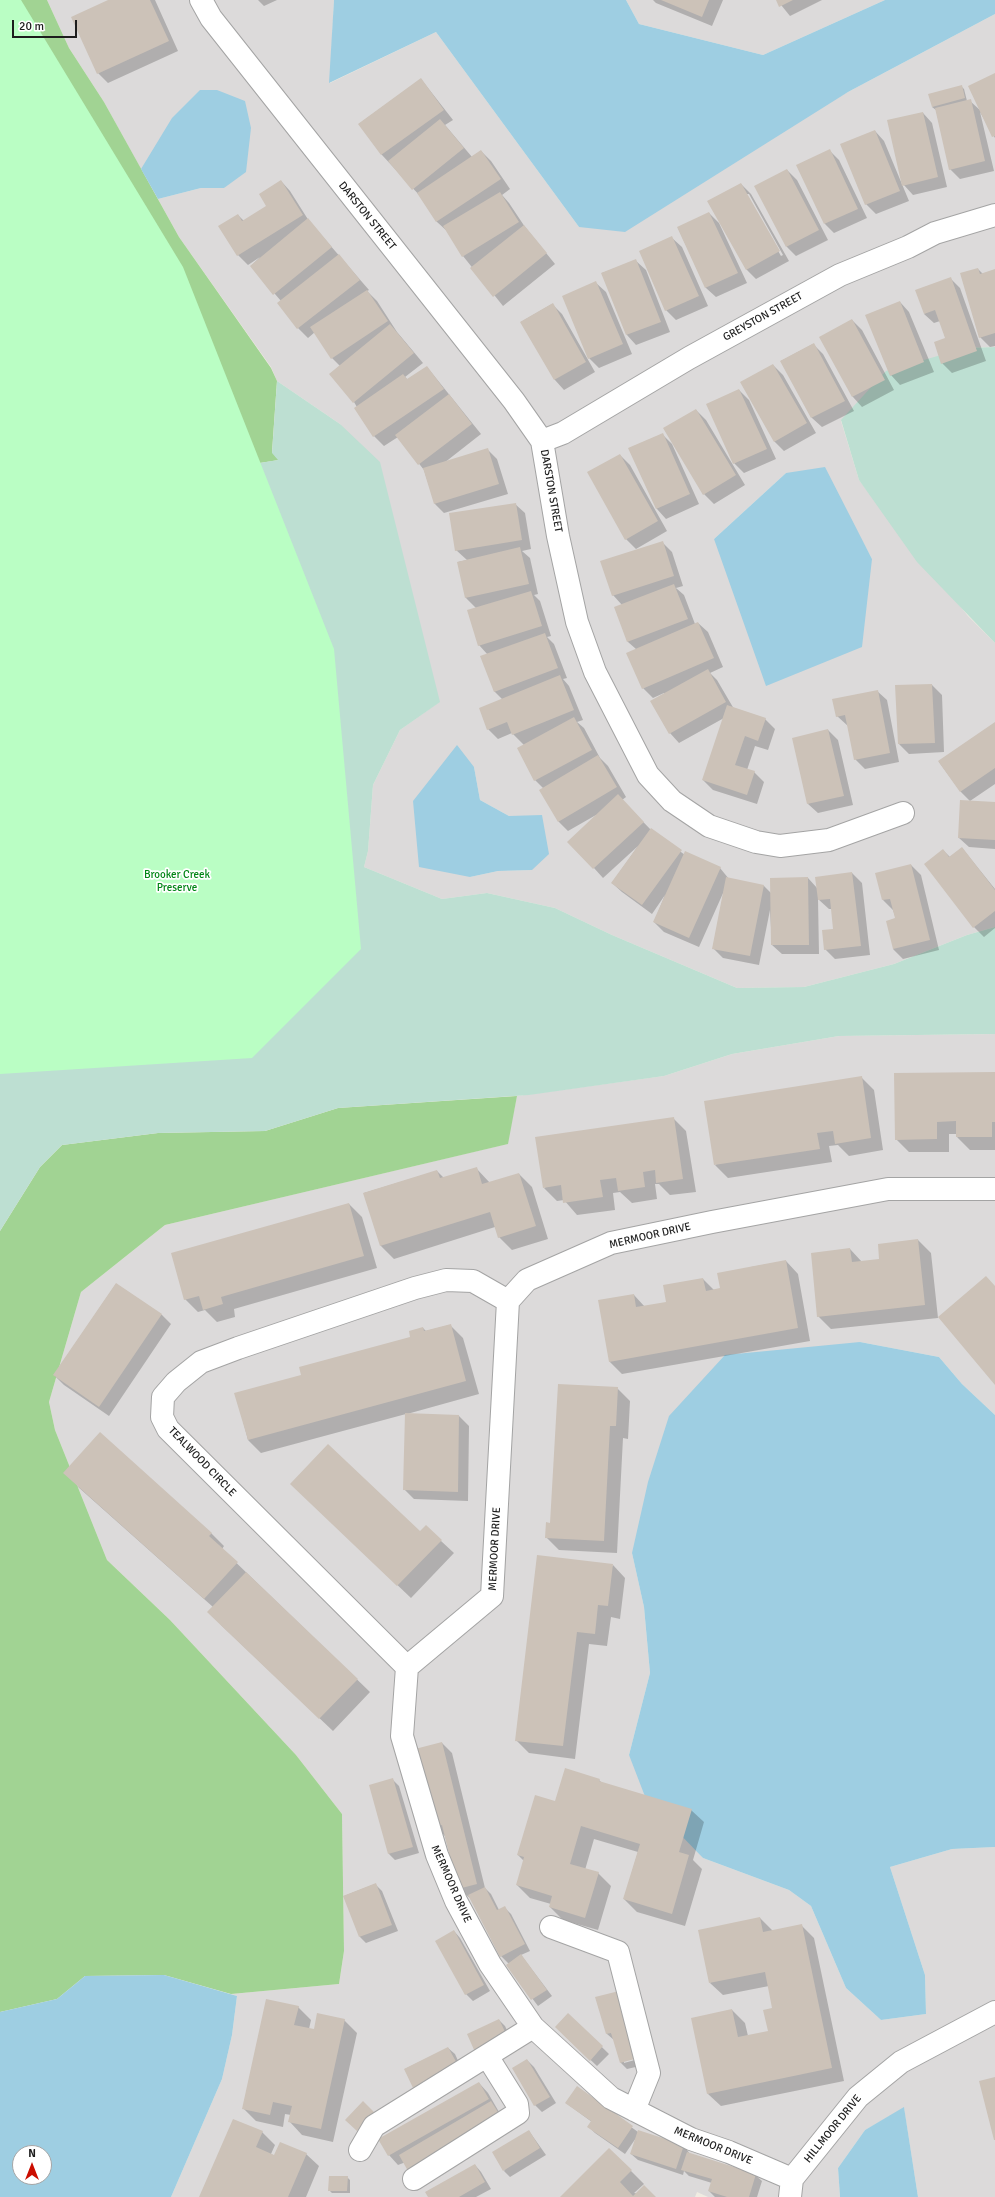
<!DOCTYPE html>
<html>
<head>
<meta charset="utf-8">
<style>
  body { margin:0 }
  #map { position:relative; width:995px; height:2197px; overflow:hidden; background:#f0ece2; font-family:Signika,sans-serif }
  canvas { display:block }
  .north { position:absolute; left:12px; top:2145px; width:40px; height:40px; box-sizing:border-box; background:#fff; border:1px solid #a5a5a5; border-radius:50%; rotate:0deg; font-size:11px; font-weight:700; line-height:16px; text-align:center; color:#1d1d1d }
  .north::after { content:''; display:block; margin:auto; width:14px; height:18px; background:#cb0d00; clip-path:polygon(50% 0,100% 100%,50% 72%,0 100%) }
  .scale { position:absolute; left:12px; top:20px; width:65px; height:18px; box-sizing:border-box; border:2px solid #1d1d1d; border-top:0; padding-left:5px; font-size:12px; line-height:14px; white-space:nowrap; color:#1d1d1d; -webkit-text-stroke:3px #fff; paint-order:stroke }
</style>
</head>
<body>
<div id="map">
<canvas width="995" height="2197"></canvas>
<div class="north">N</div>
<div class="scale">20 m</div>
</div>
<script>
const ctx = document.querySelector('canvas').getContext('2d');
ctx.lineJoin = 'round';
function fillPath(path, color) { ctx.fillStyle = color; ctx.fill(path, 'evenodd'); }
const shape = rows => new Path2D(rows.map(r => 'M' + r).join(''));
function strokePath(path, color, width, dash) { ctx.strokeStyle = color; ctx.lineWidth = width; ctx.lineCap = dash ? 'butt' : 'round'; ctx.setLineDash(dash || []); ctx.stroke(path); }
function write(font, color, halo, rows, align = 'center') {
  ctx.font = font + ' Signika,sans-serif'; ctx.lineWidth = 3.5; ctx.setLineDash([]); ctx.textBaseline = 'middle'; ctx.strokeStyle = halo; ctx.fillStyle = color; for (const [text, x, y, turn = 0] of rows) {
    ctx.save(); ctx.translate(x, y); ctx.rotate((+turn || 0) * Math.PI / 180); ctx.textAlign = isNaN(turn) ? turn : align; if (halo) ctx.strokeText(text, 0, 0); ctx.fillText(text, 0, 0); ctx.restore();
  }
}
fillPath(shape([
  [47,0,334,0,330,83,436,32,579,227,848,92,995,14,995,347,965,348,841,421,859,480,968,616,995,643,995,927,967,935,894,964,804,987,737,988,612,935,555,908,487,893,442,899,364,867,368,851,373,785,400,730,439,702,340,424,277,381,271,367,179,237,158,199,201,188,224,188,251,128,141,169,104,102,69,48],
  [786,473,854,526,872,559,714,539],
  [474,767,480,800,509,816,532,870,498,871,470,877],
  [626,0,885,0,763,55,639,24],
  [995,1034,995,1415,962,1384,939,1357,860,1342,632,1553,644,1607,650,1673,629,1755,703,1858,789,1890,811,1906,846,1988,881,2020,926,2014,925,1975,890,1867,952,1849,995,1847,995,2197,918,2197,904,2108,865,2130,838,2168,840,2197,708,2197,697,2192,695,2197,171,2197,222,2079,232,2035,237,1996,231,1994,339,1984,344,1951,342,1814,296,1755,170,1620,107,1560,55,1430,49,1402,81,1292,165,1225,507,1144,517,1096,664,1076,732,1054,839,1036]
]), '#dcdada');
fillPath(shape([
  [0,0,47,0,69,48,104,102,179,237,271,368,277,381,272,452,279,460,222,469],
  [517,1096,508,1144,165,1225,81,1292,49,1402,55,1430,107,1560,170,1620,296,1755,342,1814,344,1951,339,1984,231,1994,164,1975,85,1976,57,1999,0,2012,0,1231,40,1167,62,1145,158,1133,265,1131,338,1108]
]), '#a1d393');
fillPath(shape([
  [0,333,222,469,278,460,272,453,277,381,340,424,380,462,440,702,400,730,373,785,368,851,364,867,442,899,487,893,555,908,612,935,737,988,804,987,894,964,967,935,995,927,995,1034,839,1036,732,1054,664,1076,529,1095,338,1108,265,1131,158,1133,62,1145,40,1167,0,1231],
  [995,347,995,643,917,562,859,480,841,420,886,371,965,348]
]), '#bddfd2');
fillPath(shape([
  [0,0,21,0,183,267,334,649,361,949,252,1058,0,1074]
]), '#bafec4');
fillPath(shape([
  [334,0,626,0,639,24,763,55,885,0,995,0,995,14,848,92,625,232,579,227,436,32,329,83],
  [200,90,217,90,245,101,251,128,246,172,224,188,201,188,158,199,141,169,172,118],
  [825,467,872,559,862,647,766,686,714,539,786,473],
  [457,745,474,767,480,800,509,816,542,815,549,854,532,870,498,871,470,877,419,867,413,801],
  [860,1342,939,1357,962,1384,995,1415,995,1847,952,1849,890,1867,925,1975,926,2014,881,2020,846,1988,811,1906,789,1890,703,1858,646,1799,629,1755,650,1673,644,1607,632,1553,648,1482,669,1416,725,1355],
  [164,1975,237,1996,232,2035,222,2079,171,2197,0,2197,0,2012,57,1999,85,1976],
  [20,2153,44,2153,44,2177,20,2177],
  [904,2107,918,2197,840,2197,838,2168,865,2130]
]), '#9ecee2');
fillPath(shape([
  [110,0,155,0,178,51,108,83,98,73],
  [258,0,277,0,264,6],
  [653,0,723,0,712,26,656,3],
  [777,0,822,0,790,16],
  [995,75,995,138,980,112,994,171,960,179,950,169,936,110,932,107,961,86,964,89,967,101,970,101,981,111],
  [421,79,453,120,445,125,472,157,481,151,491,161,510,189,502,195,509,203,525,227,555,264,503,306,463,256,447,231,437,222,421,197,382,155,359,124],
  [923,113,932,123,947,187,913,195,903,184],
  [875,131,884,141,909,201,876,214,866,204],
  [829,150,839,160,867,218,834,233,825,224],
  [787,170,797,180,828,240,796,256,787,247],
  [281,181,290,191,309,221,369,290,367,291,377,301,397,332,423,363,405,377,408,380,427,367,481,434,444,463,487,449,497,459,508,494,444,513,435,504,424,470,398,437,384,446,374,436,354,402,340,366,332,358,315,332,308,338,298,328,281,301,251,266,260,257,248,265,238,255,238,215,244,221,268,206],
  [741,184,751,194,789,261,756,279,747,270,709,201],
  [746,194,749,194,783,255,781,256],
  [709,213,719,223,747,283,716,297,706,288,678,228],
  [672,238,682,247,708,306,676,320,666,310],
  [636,261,646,270,670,332,636,345,627,335,602,273],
  [978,269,983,274,995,270,995,346,990,347,980,337],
  [951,279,960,288,986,361,952,373,942,363,946,339,940,321,934,323,924,314],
  [596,283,606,292,632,354,599,368,589,358],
  [900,302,909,312,934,372,900,385,891,375],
  [552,304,562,314,595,372,564,390,555,380,521,322],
  [852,320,862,330,894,390,862,407,853,397,821,337],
  [813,344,823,354,854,411,822,427,812,418,781,361],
  [773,365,783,375,816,433,784,451,774,441],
  [739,390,749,400,776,459,744,473,734,463],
  [696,410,706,420,745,485,714,504,704,494],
  [662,434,672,444,699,504,666,519,657,509,630,449],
  [620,455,630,465,667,531,636,549,626,539],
  [515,504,525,513,531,549,522,551,530,558,538,594,534,595,540,601,551,636,547,637,554,644,567,678,563,679,569,686,583,720,577,722,584,728,600,758,608,766,626,797,622,800,651,830,685,855,720,868,729,879,764,886,771,893,808,878,817,888,852,873,862,883,870,955,835,959,825,949,834,930,832,909,829,909,818,899,819,954,782,954,772,945,770,910,759,965,723,958,713,948,724,891,699,947,664,932,654,922,665,895,652,914,622,892,612,883,638,846,603,878,594,868,596,815,568,831,559,822,543,788,535,780,524,745,512,733,498,739,488,729,502,699,494,691,488,655,479,645,476,608,466,598,458,562,467,560,456,550],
  [662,542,672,552,683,586,676,588,684,595,695,624,698,623,708,632,723,667,710,673,717,680,734,709,765,719,775,729,768,750,755,746,747,770,754,772,764,782,757,804,713,790,703,780,724,718,679,743,670,733,664,693,653,698,643,688,636,649,628,642,615,608,622,605,613,595],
  [932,685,942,695,944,752,909,754,899,744,896,686],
  [877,691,887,700,899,762,865,769,855,759,848,726,837,716],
  [995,723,995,784,970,801,961,792,939,762],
  [828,730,838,740,853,805,818,813,808,804],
  [995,803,995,849,969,847,959,838],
  [962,848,995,889,995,928,984,937,974,927,943,850,950,857],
  [911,865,921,875,939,950,903,959,893,949,896,919,893,910,883,900,877,874],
  [995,1073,995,1150,970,1150,957,1137,957,1134,949,1134,949,1152,909,1152,896,1139],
  [861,1077,874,1090,883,1150,849,1156,838,1145,829,1146,832,1162,728,1178,715,1165],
  [673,1118,686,1131,696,1192,670,1195,659,1184,655,1184,657,1199,632,1203,620,1192,613,1193,615,1210,577,1215,564,1200,557,1201,544,1188],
  [476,1168,490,1183,519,1174,532,1187,548,1239,512,1250,499,1237,495,1227,394,1259,381,1246,364,1193,437,1171,444,1178],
  [349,1204,362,1217,377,1268,234,1309,235,1317,217,1322,205,1310,198,1312,185,1299],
  [918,1240,931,1253,938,1318,831,1329,818,1316,850,1249,862,1262,880,1260],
  [786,1261,798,1274,810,1341,622,1374,609,1361,634,1295,645,1307,668,1303,703,1279,714,1290,721,1289,752,1268,751,1267],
  [116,1284,162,1315,171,1324,109,1416,64,1385,54,1375],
  [450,1325,463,1338,479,1394,407,1414,459,1416,469,1426,468,1501,414,1499,404,1489,406,1414,261,1453,248,1440,236,1394,302,1376,412,1338,423,1328,426,1331],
  [617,1388,630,1401,628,1439,623,1438,617,1553,559,1550,546,1537],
  [77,1486,211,1533,224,1546,222,1549,370,1692,333,1731,221,1625,213,1607],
  [305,1497,420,1532,441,1541,454,1553,411,1598],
  [613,1565,625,1578,620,1619,611,1617,607,1646,589,1644,575,1759,529,1753,516,1740],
  [442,1743,452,1753,485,1888,491,1894,499,1910,505,1908,511,1914,530,1951,521,1955,552,1996,538,2006,507,1965,509,1964,501,1956,470,1898,459,1889,445,1836,435,1826],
  [393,1780,399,1786,419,1853,395,1860,389,1854],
  [599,1780,603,1784,691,1810,704,1822,693,1860,702,1869,685,1926,637,1912,624,1899,638,1852,594,1839,585,1870,598,1873,611,1886,598,1930,563,1920,550,1907,551,1904,530,1898,517,1885,524,1861,518,1855,556,1802],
  [375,1884,382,1891,398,1931,366,1943,360,1937,344,1896],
  [760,1918,773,1931,801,1925,814,1938,844,2081,721,2106,708,2094,732,2010,745,2023,748,2036,769,2032,774,2009,769,1986,723,1995,710,1983],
  [454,1931,460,1938,490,1991,473,2001,466,1994],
  [596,1998,624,2061,624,2063,642,2058,644,2065,627,2069,621,2063,614,2040,607,2034],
  [298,2007,311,2020,309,2029,314,2030,344,2020,357,2033,333,2142,302,2135,290,2122,291,2115,285,2114,283,2127,256,2121,243,2108],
  [568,2014,609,2054,597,2066,556,2027],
  [499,2020,505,2026,513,2043,482,2057],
  [448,2048,455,2054,464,2074,405,2069],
  [527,2060,534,2067,556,2103,542,2112,535,2105],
  [479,2083,488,2093,506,2124,398,2165,389,2155],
  [577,2088,638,2132,684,2146,690,2154,755,2175,762,2181,757,2197,715,2197,709,2191,712,2183,689,2176,684,2171,683,2175,638,2160,631,2154,636,2138,625,2154,595,2133,589,2127,592,2122,566,2103],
  [529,2131,546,2155,510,2177,504,2171],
  [262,2132,275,2145,271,2154,275,2156,306,2154,319,2166,306,2197,200,2197],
  [609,2149,644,2184,634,2193,655,2197,561,2197],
  [475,2165,481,2172,491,2189,476,2197,429,2197],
  [347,2177,350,2180,350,2193,332,2193,329,2190]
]), '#0003');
fillPath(shape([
  [108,0,150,0,169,41,97,74,71,17],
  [661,0,709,0,702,17],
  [776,0,793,0,779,7],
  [995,73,995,136,992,137,968,86],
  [421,78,444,110,381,155,358,124],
  [962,85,965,98,932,107,928,94],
  [971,99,985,161,949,170,935,108],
  [923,112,938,177,902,186,887,120],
  [440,119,464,148,412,190,388,161],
  [875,130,900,191,865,205,840,144],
  [830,149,858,209,824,224,796,165],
  [481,150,501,179,436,222,417,193],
  [787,169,819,230,786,247,754,186],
  [281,180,303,215,237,256,218,226,238,214,242,221,266,206,259,194],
  [741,183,780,251,746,270,707,201],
  [500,192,519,222,462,257,443,226],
  [709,212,738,273,705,288,677,227],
  [308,218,332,247,273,295,250,266],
  [524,225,547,253,493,297,470,268],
  [672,236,699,296,665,311,639,251],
  [339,254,360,280,297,329,277,303],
  [636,259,661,322,626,335,601,273],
  [978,268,980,274,995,269,995,333,979,338,960,273],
  [951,277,977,351,941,364,934,342,945,338,935,310,924,314,915,290],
  [596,281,623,344,588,359,562,296],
  [367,290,388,321,331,359,310,327],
  [900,301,924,362,890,376,865,315],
  [553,303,586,362,554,380,520,322],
  [852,319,885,380,852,397,819,337],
  [390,324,414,353,353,403,329,374],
  [814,343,845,401,811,418,780,361],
  [773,364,807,423,774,442,740,382],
  [427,366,444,389,373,437,354,408,403,374,407,379],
  [739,389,767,449,733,464,706,404],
  [449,394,472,424,418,465,395,435],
  [696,409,736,475,703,495,663,428],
  [663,433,690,494,656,509,628,448],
  [488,448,499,484,434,504,423,468],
  [620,454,658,521,625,540,587,472],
  [516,503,522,540,455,551,449,513],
  [663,541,674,576,612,596,600,561],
  [520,547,529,584,465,598,457,562],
  [674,584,688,619,627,642,614,607],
  [531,591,542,626,478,646,467,610],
  [698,622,714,658,642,689,626,653],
  [545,633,558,668,494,692,480,656],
  [708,669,726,702,669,734,650,701],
  [560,675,574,710,512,735,507,722,487,730,479,708],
  [932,684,935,743,898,744,895,685],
  [878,690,890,753,854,760,845,715,836,717,832,699],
  [727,705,766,718,758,741,745,736,735,765,755,771,747,795,702,780],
  [574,717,592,750,534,781,517,748],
  [995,722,995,768,960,792,938,761],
  [828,729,844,796,807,804,792,738],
  [598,755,617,787,558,822,539,790],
  [618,794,644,822,593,869,567,842],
  [960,800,995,802,995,840,958,838],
  [651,828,682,850,642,905,611,883],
  [962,847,995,890,995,911,973,928,924,864,943,849,949,857],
  [685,851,721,867,689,938,653,922],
  [911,864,930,940,893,949,886,921,895,918,890,899,882,900,875,873],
  [852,872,861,946,824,950,822,930,833,929,830,899,818,900,815,877],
  [726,877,764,885,750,956,712,949],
  [808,877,809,945,771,945,770,878],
  [995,1072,995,1122,992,1122,992,1137,956,1137,956,1121,937,1122,937,1139,895,1140,894,1073],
  [862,1076,871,1138,835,1144,833,1131,817,1133,820,1149,714,1165,704,1101],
  [674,1117,683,1179,656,1183,655,1170,643,1172,645,1187,618,1191,616,1178,600,1180,603,1197,563,1203,561,1185,543,1188,535,1137],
  [477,1167,482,1184,519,1173,536,1226,498,1238,490,1212,380,1246,363,1193,437,1170,440,1178],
  [349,1203,364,1256,221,1297,223,1304,203,1310,199,1296,184,1300,171,1253],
  [918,1239,925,1305,817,1317,811,1253,850,1248,852,1262,879,1259,878,1244],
  [786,1260,798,1328,609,1362,598,1300,634,1294,636,1307,666,1302,663,1285,703,1278,706,1291,720,1288,717,1273],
  [986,1276,995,1286,995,1385,938,1317],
  [116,1283,162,1314,99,1407,53,1375],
  [451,1324,466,1381,248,1440,234,1393,301,1375,299,1367,410,1337,409,1331,423,1327,424,1331],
  [558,1384,618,1387,616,1426,610,1426,604,1541,545,1538,546,1522,550,1523],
  [405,1413,459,1415,458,1492,403,1490],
  [100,1432,212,1533,209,1536,238,1562,204,1599,63,1473],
  [328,1444,420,1531,426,1525,442,1540,397,1586,290,1484],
  [537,1555,613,1564,608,1606,598,1605,595,1634,577,1632,563,1746,515,1741],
  [246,1572,358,1679,319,1719,207,1612],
  [442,1742,477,1884,458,1889,442,1825,434,1827,415,1749],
  [565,1768,600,1779,599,1781,692,1809,679,1852,689,1855,672,1914,623,1899,640,1844,581,1826,570,1864,599,1872,585,1918,549,1907,552,1896,516,1885,524,1857,517,1855,535,1795,555,1801],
  [393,1778,413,1847,388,1854,369,1785],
  [376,1883,392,1925,359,1937,343,1896],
  [485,1887,497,1910,505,1906,525,1944,500,1957,468,1895],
  [760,1917,763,1932,802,1924,832,2068,707,2094,691,2018,732,2009,738,2037,768,2031,763,2010,772,2008,765,1972,709,1983,698,1930],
  [454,1930,484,1985,465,1995,435,1941],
  [521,1954,547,1990,531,2000,506,1965],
  [619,1991,638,2058,620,2063,611,2033,606,2034,595,1997],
  [266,1999,299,2006,294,2025,314,2029,317,2013,345,2019,321,2129,288,2122,292,2106,273,2102,270,2115,242,2109],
  [568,2013,603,2046,590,2061,555,2027],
  [499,2019,507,2036,475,2052,467,2034],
  [448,2047,459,2067,414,2090,404,2069],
  [527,2059,550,2097,534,2106,512,2068],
  [995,2077,995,2140,994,2140,979,2081],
  [479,2082,489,2099,388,2156,378,2139],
  [577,2086,633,2126,618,2148,587,2127,591,2121,565,2103],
  [363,2101,375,2113,357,2131,345,2120],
  [491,2101,501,2117,408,2171,399,2155],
  [233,2119,263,2131,256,2147,274,2155,280,2142,307,2153,288,2197,199,2197],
  [529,2130,540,2148,503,2171,492,2152],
  [638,2130,684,2145,676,2169,630,2154],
  [609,2148,632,2170,620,2182,633,2196,644,2185,656,2197,560,2197],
  [687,2152,756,2174,749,2197,727,2197,708,2191,712,2179,681,2170],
  [475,2164,485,2182,459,2197,428,2197,425,2192],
  [329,2176,348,2176,347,2191,328,2191]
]), '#ccc2b8');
const minor = shape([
  [201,0,211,18,514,401,542,441,558,536,577,622,595,672,648,775,672,801,709,826,756,842,780,846,829,840,903,813],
  [542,441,563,433,689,358,840,275,908,247,935,233,995,215],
  [407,1667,168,1429,162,1417,163,1397,176,1382,201,1362,238,1348,415,1288,446,1280,473,1281,508,1301],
  [551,1927,618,1952,649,2073,634,2110],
  [360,2150,374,2126,533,2027],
  [414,2179,518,2113,517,2104,487,2056],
  [792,2179,729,2152,691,2139,611,2098,533,2027,490,1964,456,1901,437,1855,402,1736,407,1667,492,1596,508,1301,527,1280,611,1243,712,1222,888,1189,995,1189],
  [790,2197,792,2179,858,2097,901,2062,995,2012]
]);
strokePath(minor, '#a4a4a4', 24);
strokePath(minor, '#fff', 22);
write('11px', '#1d1d1d', '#fff', [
  ["DARSTON STREET",367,216,51],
  ["GREYSTON STREET",763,317,-29],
  ["DARSTON STREET",551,491,80],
  ["MERMOOR DRIVE",650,1236,-13],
  ["TEALWOOD CIRCLE",202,1462,46],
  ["MERMOOR DRIVE",495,1549,-87],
  ["MERMOOR DRIVE",451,1884,66],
  ["HILLMOOR DRIVE",833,2129,-51],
  ["MERMOOR DRIVE",713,2146,22]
]);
write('11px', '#018515', '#fff', [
  ["Brooker Creek",177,875],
  ["Preserve",177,888]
]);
</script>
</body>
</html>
